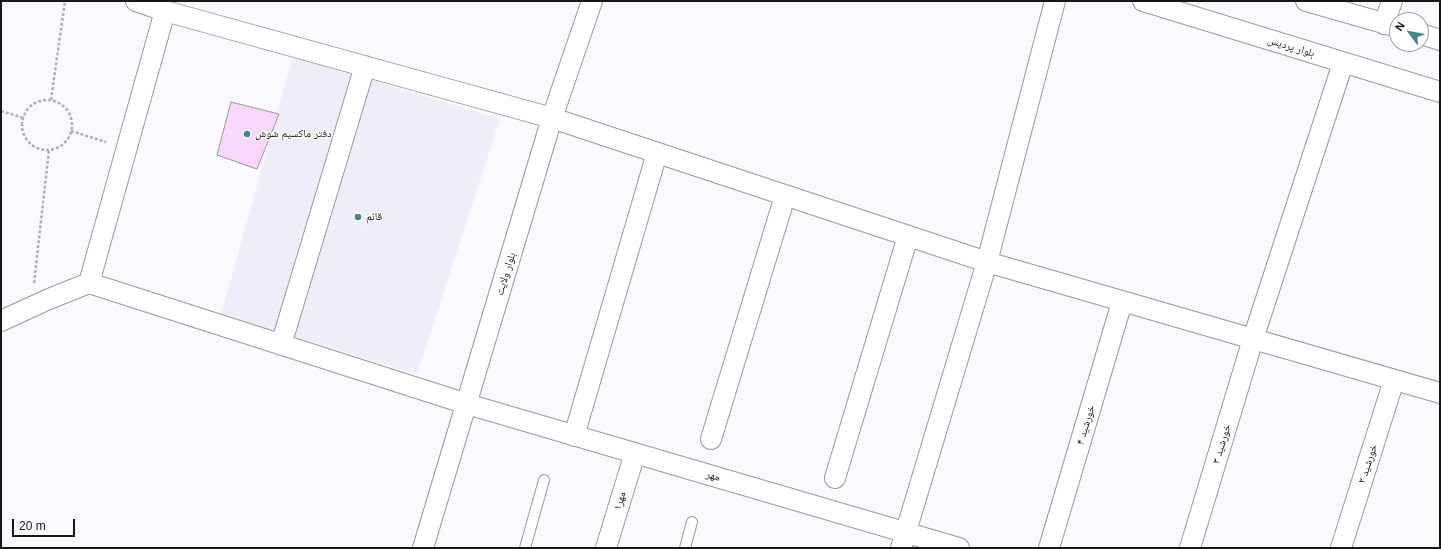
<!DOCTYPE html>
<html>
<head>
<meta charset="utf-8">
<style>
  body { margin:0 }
  #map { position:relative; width:1441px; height:549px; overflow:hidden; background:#f9f9fe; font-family:Helvetica,sans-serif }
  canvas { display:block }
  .frame { position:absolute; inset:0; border:2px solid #171718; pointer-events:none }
  .north { position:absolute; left:1389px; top:12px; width:40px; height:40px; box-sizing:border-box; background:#fff; border:1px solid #a2a2a3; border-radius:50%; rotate:302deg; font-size:11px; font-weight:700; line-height:16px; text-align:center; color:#171718 }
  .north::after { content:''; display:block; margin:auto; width:14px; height:18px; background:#408889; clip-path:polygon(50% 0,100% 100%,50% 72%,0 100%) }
  .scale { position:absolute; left:12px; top:519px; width:63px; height:18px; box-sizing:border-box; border:2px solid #171718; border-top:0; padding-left:5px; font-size:12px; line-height:14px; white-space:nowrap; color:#171718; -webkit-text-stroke:3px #fff; paint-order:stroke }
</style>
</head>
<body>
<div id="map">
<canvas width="1441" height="549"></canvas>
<div class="frame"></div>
<div class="north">N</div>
<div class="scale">20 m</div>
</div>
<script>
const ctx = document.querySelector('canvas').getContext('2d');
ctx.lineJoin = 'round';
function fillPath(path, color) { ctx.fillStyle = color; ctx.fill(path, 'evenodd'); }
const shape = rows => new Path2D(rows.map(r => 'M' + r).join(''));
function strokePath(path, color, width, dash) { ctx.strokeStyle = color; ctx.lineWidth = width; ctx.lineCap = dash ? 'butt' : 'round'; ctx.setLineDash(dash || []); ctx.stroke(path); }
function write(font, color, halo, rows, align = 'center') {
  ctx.font = font + ' Helvetica,"Noto Naskh Arabic",sans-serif'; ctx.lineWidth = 3; ctx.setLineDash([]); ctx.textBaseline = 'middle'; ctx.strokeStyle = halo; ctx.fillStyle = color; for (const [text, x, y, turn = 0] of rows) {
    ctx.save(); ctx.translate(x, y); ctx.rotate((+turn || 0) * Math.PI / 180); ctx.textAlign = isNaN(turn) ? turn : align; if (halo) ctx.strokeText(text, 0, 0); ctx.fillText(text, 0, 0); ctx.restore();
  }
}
fillPath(shape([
  [293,56,500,119,417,374,221,315]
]), '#eeeefa');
const building = shape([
  [231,102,279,114,257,169,217,155,231,102]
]);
fillPath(building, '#fad7fe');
strokePath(building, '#99969a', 1);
const service = shape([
  [525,548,544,480],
  [685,548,692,522]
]);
const minor = shape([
  [136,1,165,11],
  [1143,1,1440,92],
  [1306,1,1397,27],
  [1384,24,1392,1],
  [1421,34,1440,40],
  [1,321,49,299,89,283],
  [281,345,365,66],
  [574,436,657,153],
  [711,439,785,196],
  [835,478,908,236],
  [423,548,552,118,592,1],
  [606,548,635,453],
  [901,548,987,262,1055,1],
  [959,548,467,404,89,283,165,11,552,118,987,262,1440,393],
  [1049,548,1122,302],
  [1190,548,1253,339,1343,63],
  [1341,548,1394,380]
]);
strokePath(service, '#9a9a9f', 12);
strokePath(minor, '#9a9a9f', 22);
strokePath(shape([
  [51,100,65,1],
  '22 125a25 25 0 1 1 50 0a25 25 0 1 1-50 0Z',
  [1,111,24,118],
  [71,131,106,142],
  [34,283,49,150]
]), '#b0b0b4', 2.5, [3, 2]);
strokePath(service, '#fff', 10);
strokePath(minor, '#fff', 20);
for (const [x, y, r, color] of [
  [247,134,4,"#408889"],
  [358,217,4,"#408889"]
]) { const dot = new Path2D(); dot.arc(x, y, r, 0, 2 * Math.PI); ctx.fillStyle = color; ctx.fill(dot); strokePath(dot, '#fff', 1.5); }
write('11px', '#171718', '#fff', [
  ["بلوار پردیس",1291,47,17],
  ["بلوار ولایت",506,274,-73],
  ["خورشید ۴",1086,425,-73],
  ["خورشید ۳",1222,444,-73],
  ["خورشید ۲",1368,464,-72],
  ["مهر",713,476,16],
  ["مهر۱",620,501,-73]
]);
write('11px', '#171718', '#fff', [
  ["دفتر ماکسیم شوش",255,134],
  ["قائم",366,217]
], 'left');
</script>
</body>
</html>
